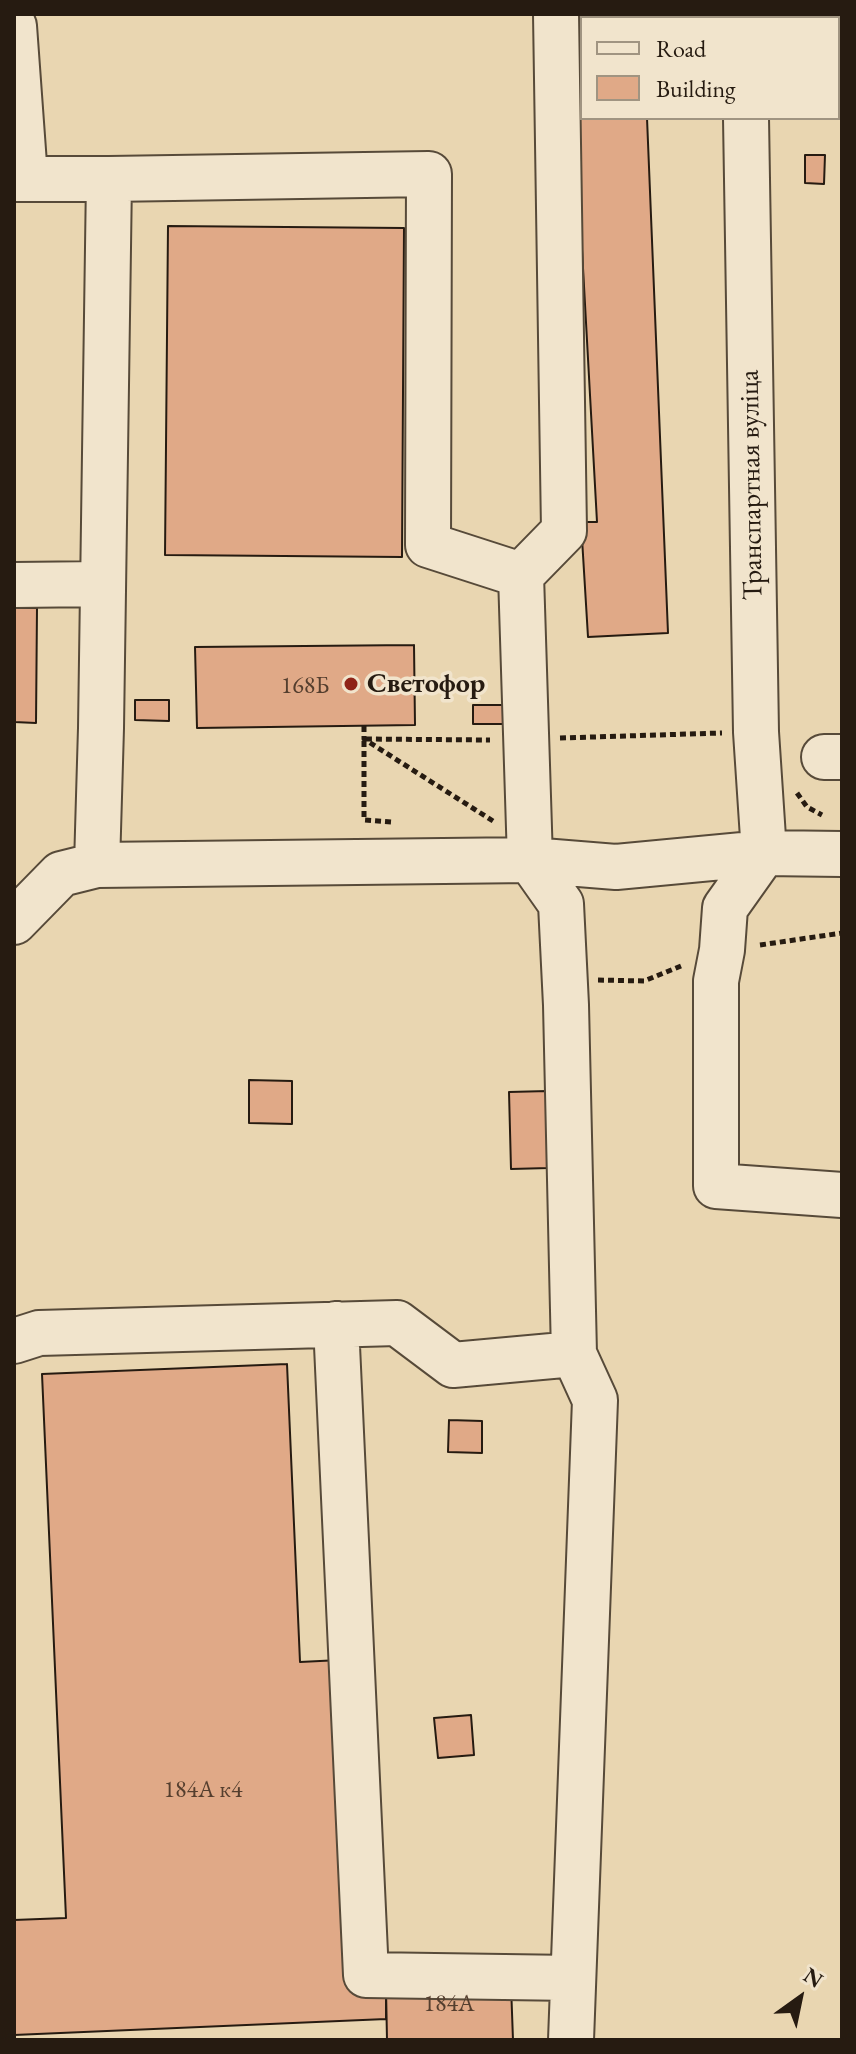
<!DOCTYPE html>
<html>
<head>
<meta charset="utf-8">
<style>
  body { margin:0 }
  #map { position:relative; width:856px; height:2054px; overflow:hidden; background:#e9d6b1; font-family:"EB Garamond",serif }
  canvas { display:block }
  .frame { position:absolute; inset:0; border:16px solid #261b11; pointer-events:none }
  .legend { position:absolute; left:580px; top:16px; width:260px; height:104px; box-sizing:border-box; background:#f1e4cc; border:2px solid #a09481; margin:0; padding:10px 14px; list-style:none; font-size:24px; color:#261b11 }
  .legend li { display:flex; align-items:center; gap:16px; height:40px }
  .legend b { width:40px; border:2px solid #a09481 }
  .north { position:absolute; left:760px; top:1958px; width:80px; height:80px; -webkit-text-stroke:6px #f1e4cc; paint-order:stroke; rotate:33deg; font-size:22px; font-weight:700; line-height:32px; text-align:center; color:#261b11 }
  .north::after { content:''; display:block; margin:auto; width:28px; height:36px; background:#261b11; clip-path:polygon(50% 0,100% 100%,50% 72%,0 100%) }
</style>
</head>
<body>
<div id="map">
<canvas width="856" height="2054"></canvas>
<div class="frame"></div>
<ul class="legend">
<li><b style="height:10px;background:#f1e4cc"></b>Road</li>
<li><b style="height:22px;background:#e0a987"></b>Building</li>
</ul>
<div class="north">N</div>
</div>
<script>
const ctx = document.querySelector('canvas').getContext('2d');
ctx.lineJoin = 'round';
function fillPath(path, color) { ctx.fillStyle = color; ctx.fill(path, 'evenodd'); }
const shape = rows => new Path2D(rows.map(r => 'M' + r).join(''));
function strokePath(path, color, width, dash) { ctx.strokeStyle = color; ctx.lineWidth = width; ctx.lineCap = dash ? 'butt' : 'round'; ctx.setLineDash(dash || []); ctx.stroke(path); }
function write(font, color, halo, rows, align = 'center') {
  ctx.font = font + ' "EB Garamond",serif'; ctx.lineWidth = 7; ctx.setLineDash([]); ctx.textBaseline = 'middle'; ctx.strokeStyle = halo; ctx.fillStyle = color; for (const [text, x, y, turn = 0] of rows) {
    ctx.save(); ctx.translate(x, y); ctx.rotate((+turn || 0) * Math.PI / 180); ctx.textAlign = isNaN(turn) ? turn : align; if (halo) ctx.strokeText(text, 0, 0); ctx.fillText(text, 0, 0); ctx.restore();
  }
}
const building = shape([
  [569,14,643,14,643,18,582,18,582,118,647,118,668,633,588,637,581,522,597,522,569,14],
  [805,155,825,155,824,184,805,183,805,155],
  [168,226,404,228,402,557,165,555,168,226],
  [14,608,37,608,36,723,14,722,14,608],
  [414,645,415,725,197,728,195,647,414,645],
  [135,700,169,700,169,721,135,720,135,700],
  [473,705,508,705,506,724,473,724,473,705],
  [249,1080,292,1081,292,1124,249,1123,249,1080],
  [548,1091,549,1168,511,1169,509,1092,548,1091],
  [287,1364,300,1662,340,1660,386,1989,386,2019,14,2035,14,1920,66,1918,42,1374,287,1364],
  [449,1420,482,1421,482,1453,448,1452,449,1420],
  [471,1715,474,1755,438,1758,434,1718,471,1715],
  [511,1985,513,2040,387,2040,386,1989,511,1985]
]);
fillPath(building, '#e0a987');
strokePath(building, '#261b11', 2);
const minor = shape([
  [744,14,744,18],
  [14,26,25,178],
  [746,118,756,732,764,853],
  [14,179,109,179],
  [521,575,564,531,556,14],
  [14,585,103,584],
  [824,757,842,757],
  [764,853,725,908,722,950,716,981,716,1186,842,1195],
  [97,865,101,728,109,179,429,174,428,545,521,575,530,860,616,867,764,853,842,854],
  [14,922,61,874,97,865,530,860,561,904,566,1005,574,1354,595,1400,571,2040],
  [336,1324,366,1975,573,1978],
  [14,1341,39,1333,397,1323,453,1365,574,1354]
]);
strokePath(minor, '#574a39', 48);
strokePath(shape([
  [364,726,364,739,493,821],
  [560,738,722,733],
  [797,793,807,807,822,815],
  [391,822,364,820,364,739,490,740],
  [760,945,842,933],
  [598,980,644,981,681,966]
]), '#261b11', 5, [6, 4]);
strokePath(minor, '#f1e4cc', 44);
for (const [x, y, r, color] of [
  [351,684,8,"#8f2418"]
]) { const dot = new Path2D(); dot.arc(x, y, r, 0, 2 * Math.PI); ctx.fillStyle = color; ctx.fill(dot); strokePath(dot, '#f1e4cc', 3); }
write('24px', '#543e2e', null, [
  ["168Б",305,686],
  ["184А к4",203,1790],
  ["184А",449,2004]
]);
write('28px', '#261b11', '#f1e4cc', [
  ["Транспартная вуліца",752,485,-91]
]);
write('bold 28px', '#261b11', '#f1e4cc', [
  ["Светофор",367,684]
], 'left');
</script>
</body>
</html>
